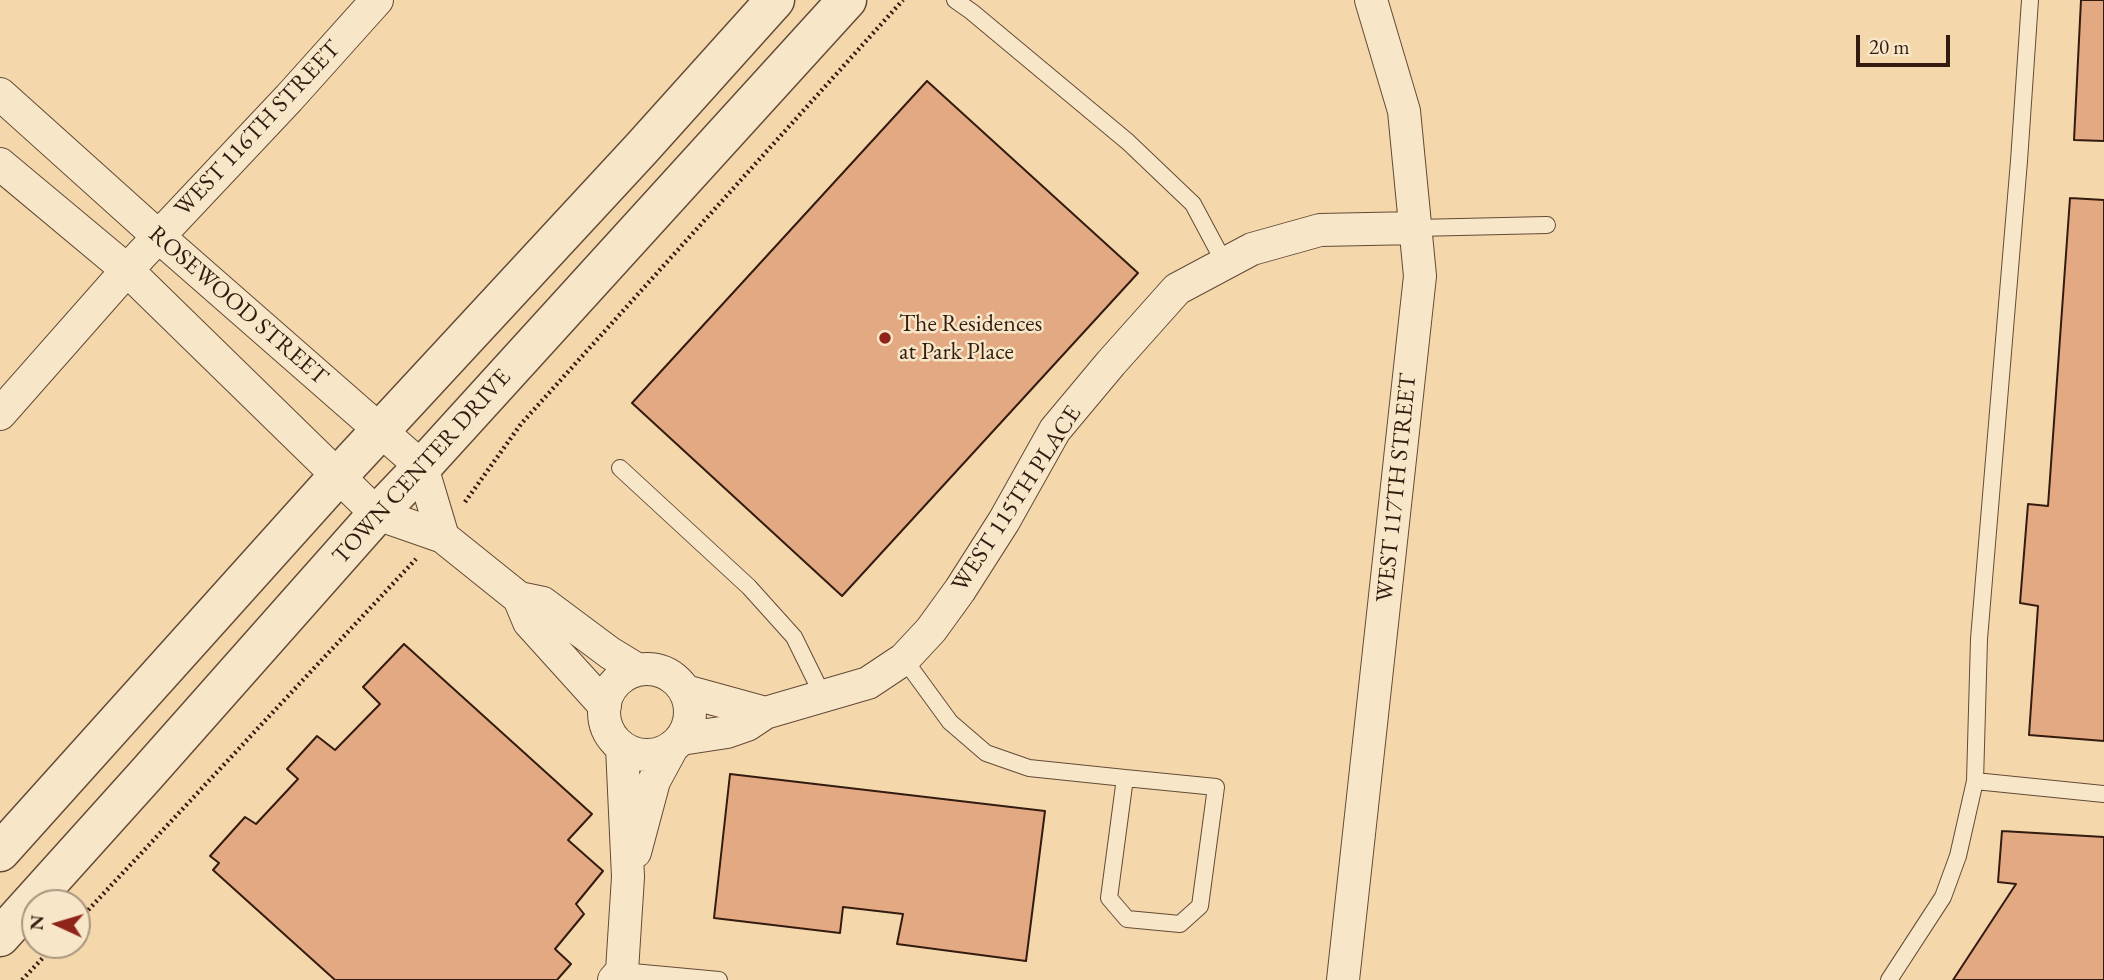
<!DOCTYPE html>
<html>
<head>
<meta charset="utf-8">
<style>
  body { margin:0 }
  #map { position:relative; width:2104px; height:980px; overflow:hidden; background:#f4d8ab; font-family:"EB Garamond",serif }
  canvas { display:block }
  .north { position:absolute; left:21px; top:889px; width:70px; height:70px; box-sizing:border-box; background:#f8e6c8; border:2px solid #a9957e; border-radius:50%; rotate:274deg; font-size:19px; font-weight:700; line-height:28px; text-align:center; color:#331b10 }
  .north::after { content:''; display:block; margin:auto; width:24px; height:32px; background:#8f2418; clip-path:polygon(50% 0,100% 100%,50% 72%,0 100%) }
  .scale { position:absolute; left:1856px; top:35px; width:94px; height:32px; box-sizing:border-box; border:4px solid #331b10; border-top:0; padding-left:9px; font-size:21px; line-height:24px; white-space:nowrap; color:#331b10; -webkit-text-stroke:5px #f8e6c8; paint-order:stroke }
</style>
</head>
<body>
<div id="map">
<canvas width="2104" height="980"></canvas>
<div class="north">N</div>
<div class="scale">20 m</div>
</div>
<script>
const ctx = document.querySelector('canvas').getContext('2d');
ctx.lineJoin = 'round';
function fillPath(path, color) { ctx.fillStyle = color; ctx.fill(path, 'evenodd'); }
const shape = rows => new Path2D(rows.map(r => 'M' + r).join(''));
function strokePath(path, color, width, dash) { ctx.strokeStyle = color; ctx.lineWidth = width; ctx.lineCap = dash ? 'butt' : 'round'; ctx.setLineDash(dash || []); ctx.stroke(path); }
function write(font, color, halo, rows, align = 'center') {
  ctx.font = font + ' "EB Garamond",serif'; ctx.lineWidth = 5; ctx.setLineDash([]); ctx.textBaseline = 'middle'; ctx.strokeStyle = halo; ctx.fillStyle = color; for (const [text, x, y, turn = 0] of rows) {
    ctx.save(); ctx.translate(x, y); ctx.rotate((+turn || 0) * Math.PI / 180); ctx.textAlign = isNaN(turn) ? turn : align; if (halo) ctx.strokeText(text, 0, 0); ctx.fillText(text, 0, 0); ctx.restore();
  }
}
const building = shape([
  [2081,0,2104,0,2104,141,2074,140,2081,0],
  [927,81,1138,273,842,596,632,403,927,81],
  [2070,198,2104,200,2104,741,2029,735,2038,606,2020,603,2028,504,2048,506,2070,198],
  [404,644,592,814,568,840,603,871,576,904,584,914,555,949,571,964,557,980,335,980,213,870,219,863,210,856,245,817,256,824,298,779,287,769,317,736,335,750,380,704,363,687,404,644],
  [730,774,1045,811,1026,961,897,944,903,914,843,907,840,933,714,918,730,774],
  [2002,831,2104,837,2104,980,1953,980,2016,884,1998,882,2002,831]
]);
fillPath(building, '#e2a982');
strokePath(building, '#331b10', 2);
const service = shape([
  [955,0,972,12,1128,142,1193,204,1225,264],
  [1416,228,1547,225],
  [620,468,749,587,794,637,823,696],
  [904,659,950,722,986,753,1029,768,1125,778,1216,787,1200,906,1180,924,1127,919,1109,898,1125,778],
  [1975,781,2104,794],
  [622,971,719,980],
  [1889,980,1943,897,1958,856,1975,781,1979,639,2019,161,2030,0]
]);
const minor = shape([
  [0,94,158,236,422,467,443,537],
  [0,164,127,270,377,514,443,537,519,598,543,603,610,653,638,670],
  [0,414,127,270,289,98,377,0],
  [519,598,529,622,605,706],
  '604 712a43 43 0 1 1 86 0a43 43 0 1 1-86 0Z',
  [685,691,765,713],
  [681,739,727,732,747,725,765,713,868,683,904,659,931,630,960,590,1004,521,1055,430,1111,363,1177,289,1252,249,1320,230,1416,228],
  [635,852,654,781,673,746],
  [614,980,622,971,628,877,622,747],
  [1343,980,1420,276,1404,111,1371,0]
]);
const tertiary = shape([
  [0,852,338,476,641,149,775,0],
  [0,937,144,777,377,514,422,467,847,0]
]);
strokePath(service, '#634a37', 18);
strokePath(minor, '#634a37', 34);
strokePath(tertiary, '#634a37', 41);
strokePath(shape([
  [465,502,521,424,903,0],
  [77,922,416,559],
  [22,980,55,945]
]), '#331b10', 4.5, [2, 3.5]);
strokePath(service, '#f8e6c8', 16);
strokePath(minor, '#f8e6c8', 32);
strokePath(tertiary, '#f8e6c8', 38);
for (const [x, y, r, color] of [
  [885,338,7,"#8f2418"]
]) { const dot = new Path2D(); dot.arc(x, y, r, 0, 2 * Math.PI); ctx.fillStyle = color; ctx.fill(dot); strokePath(dot, '#f8e6c8', 2.5); }
write('24px', '#331b10', '#f8e6c8', [
  ["WEST 116TH STREET",258,129,-47],
  ["ROSEWOOD STREET",238,306,41],
  ["TOWN CENTER DRIVE",422,467,-48],
  ["WEST 117TH STREET",1397,488,-84],
  ["WEST 115TH PLACE",1017,499,-57]
]);
write('24px', '#331b10', '#f8e6c8', [
  ["The Residences",899,324],
  ["at Park Place",899,352]
], 'left');
</script>
</body>
</html>
